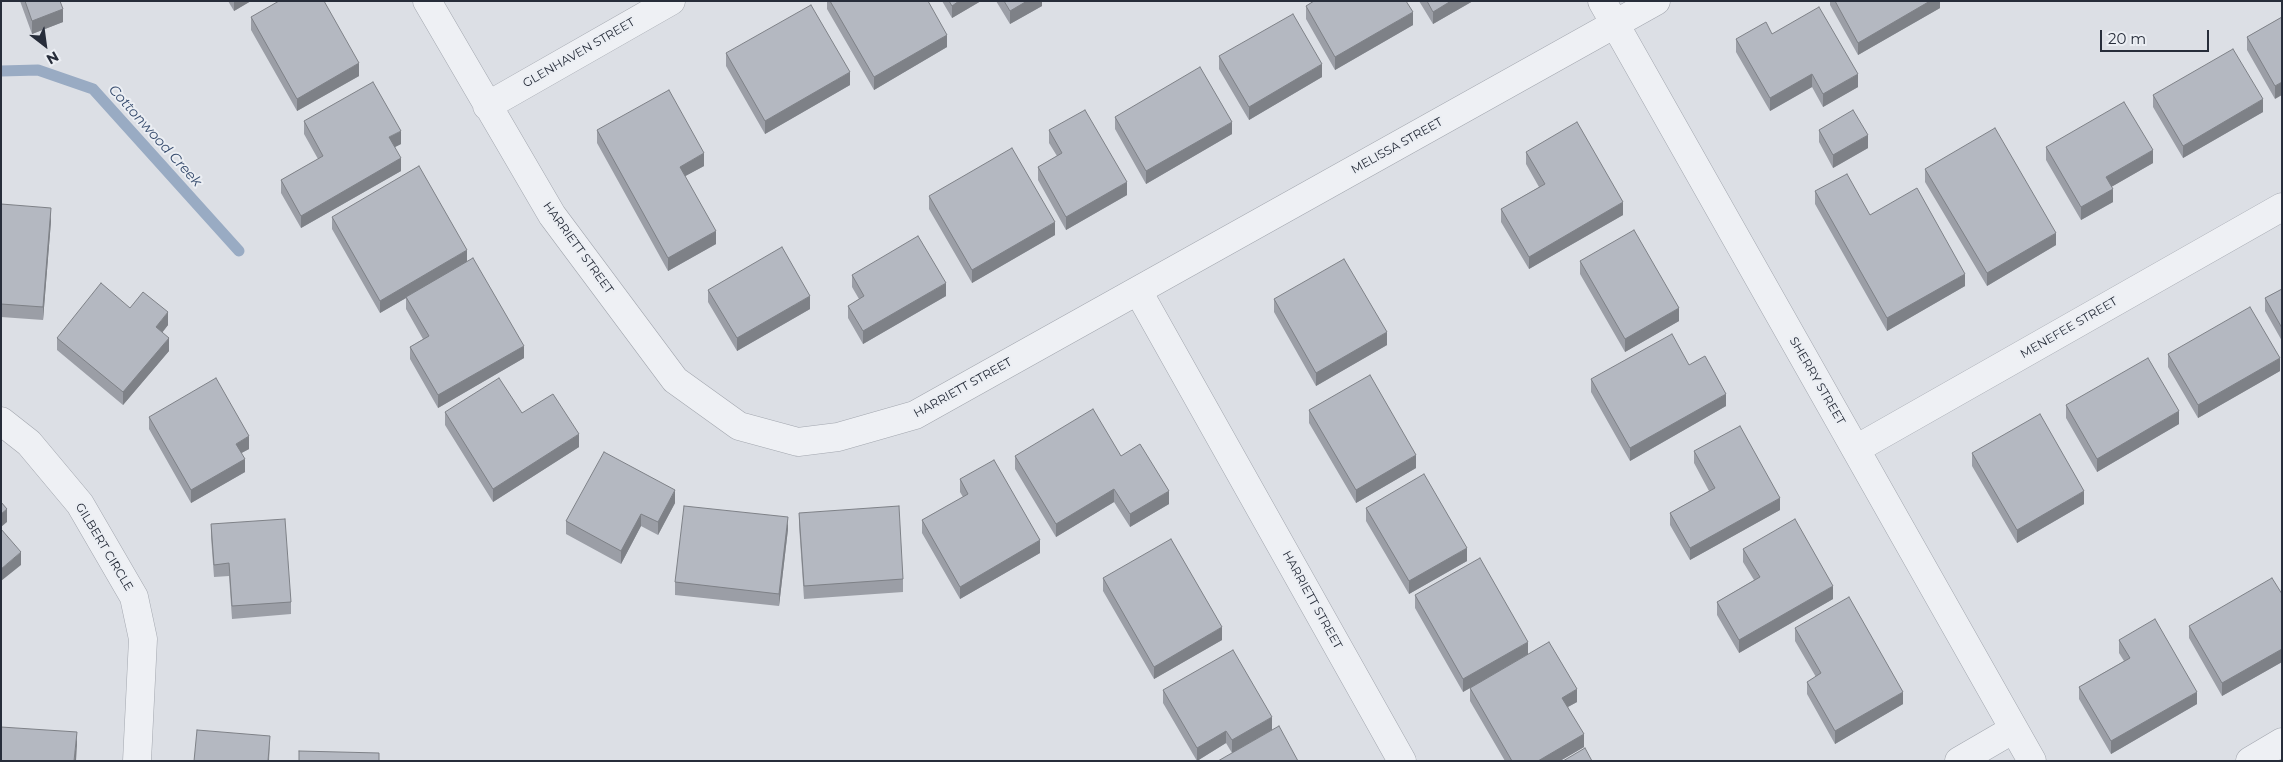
<!DOCTYPE html>
<html>
<head>
<meta charset="utf-8">
<style>
  body { margin:0 }
  #map { position:relative; width:2283px; height:762px; overflow:hidden; background:#dcdfe5; font-family:Montserrat,sans-serif }
  canvas { display:block }
  .frame { position:absolute; inset:0; border:2px solid #272d3a; pointer-events:none }
  .north { position:absolute; left:20px; top:20px; width:50px; height:50px; -webkit-text-stroke:4px #ebeef3; paint-order:stroke; rotate:150deg; font-size:14px; font-weight:700; line-height:20px; text-align:center; color:#272d3a }
  .north::after { content:''; display:block; margin:auto; width:18px; height:22px; background:#272d3a; clip-path:polygon(50% 0,100% 100%,50% 72%,0 100%) }
  .scale { position:absolute; left:2100px; top:30px; width:109px; height:22px; box-sizing:border-box; border:2px solid #272d3a; border-top:0; padding-left:6px; font-size:15px; line-height:18px; white-space:nowrap; color:#272d3a; -webkit-text-stroke:4px #ebeef3; paint-order:stroke }
</style>
</head>
<body>
<div id="map">
<canvas width="2283" height="762"></canvas>
<div class="frame"></div>
<div class="north">N</div>
<div class="scale">20 m</div>
</div>
<script>
const ctx = document.querySelector('canvas').getContext('2d');
ctx.lineJoin = 'round';
const shape = rows => new Path2D(rows.map(r => 'M' + r).join(''));
function strokePath(path, color, width, dash) { ctx.strokeStyle = color; ctx.lineWidth = width; ctx.lineCap = dash ? 'butt' : 'round'; ctx.setLineDash(dash || []); ctx.stroke(path); }
function fillPath(path, color) { ctx.fillStyle = color; ctx.fill(path, 'evenodd'); }
function write(font, color, halo, rows, align = 'center') {
  ctx.font = font + ' Montserrat,sans-serif'; ctx.lineWidth = 4; ctx.setLineDash([]); ctx.textBaseline = 'middle'; ctx.strokeStyle = halo; ctx.fillStyle = color; for (const [text, x, y, turn = 0] of rows) {
    ctx.save(); ctx.translate(x, y); ctx.rotate((+turn || 0) * Math.PI / 180); ctx.textAlign = isNaN(turn) ? turn : align; if (halo) ctx.strokeText(text, 0, 0); ctx.fillText(text, 0, 0); ctx.restore();
  }
}
strokePath(shape([
  [1,71,38,70,93,89,239,251]
]), '#99abc3', 11);
const minor = shape([
  [427,1,552,215,675,380,739,426,798,442,838,437,915,415,1656,1],
  [1602,1,2032,761],
  [487,106,671,1],
  [1138,291,1402,761],
  [1,421,29,443,80,504,134,597,143,639,137,761],
  [1856,449,2282,207],
  [1959,761,2014,729],
  [2250,761,2282,742]
]);
strokePath(minor, '#a2a6ae', 29);
strokePath(minor, '#eef0f4', 28);
fillPath(shape([
  [20,1,60,1,63,22,32,34],
  [228,1,251,1,234,11],
  [827,1,928,1,947,47,874,90,827,9],
  [942,1,981,1,952,18],
  [996,1,1042,1,1042,6,1010,24],
  [1419,1,1473,1,1433,24],
  [1830,1,1940,1,1940,8,1858,55,1830,5],
  [1306,6,1413,25,1335,70,1306,19],
  [251,17,359,76,297,111,251,30],
  [2282,17,2275,99,2247,50,2247,37],
  [1772,34,1858,87,1823,107,1812,87,1770,111,1736,52,1736,39],
  [726,53,850,85,765,134,726,66],
  [1219,56,1322,77,1249,120,1219,69],
  [2153,95,2263,112,2183,158,2153,107],
  [1115,117,1232,134,1146,184,1115,129],
  [304,121,401,144,395,147,401,171,301,228,281,193,281,180,318,159,304,134],
  [597,130,704,166,685,176,716,244,668,271,597,143],
  [1049,130,1127,195,1066,230,1038,180,1038,167,1057,156,1049,143],
  [1819,130,1868,148,1833,168,1819,142],
  [2046,147,2153,163,2111,187,2113,202,2081,220,2046,160],
  [1526,152,1623,215,1529,269,1501,222,1501,209,1539,187,1526,164],
  [1925,169,2056,245,1987,286,1925,182],
  [1815,191,1870,215,1965,286,1887,331,1815,204],
  [929,196,1055,235,972,283,929,209],
  [1,204,51,221,43,320,1,317],
  [332,217,467,262,524,358,438,408,410,359,410,347,423,339,406,309,406,298,380,313,332,229],
  [1580,261,1679,321,1625,352,1580,274],
  [852,275,946,296,863,344,848,318,848,306,859,299,852,287],
  [2282,289,2282,341,2265,311,2265,298],
  [708,290,810,309,737,351,708,302],
  [1274,299,1387,345,1316,386,1274,312],
  [130,308,168,325,162,333,169,351,123,405,57,350,57,338],
  [2168,354,2280,371,2198,418,2168,367],
  [1591,379,1726,406,1630,461,1591,392],
  [2066,405,2179,424,2097,472,2066,418],
  [1309,410,1416,468,1356,503,1309,423],
  [445,412,579,447,493,502,445,425],
  [149,417,249,449,241,453,245,472,191,503,149,429],
  [1694,451,1780,510,1690,560,1670,525,1670,513,1709,491,1694,463],
  [1972,453,2084,504,2017,543,1972,466],
  [1015,456,1121,456,1169,504,1130,527,1114,502,1056,537,1015,469],
  [960,479,1040,553,960,599,922,533,922,520,963,497,960,492],
  [675,503,658,535,641,526,621,564,566,534,566,521],
  [1366,508,1467,561,1409,594,1366,521],
  [799,513,903,579,903,592,804,599,799,525],
  [211,524,291,602,291,614,232,619,229,576,214,577,211,537],
  [788,529,779,606,675,595,675,582],
  [1743,549,1833,599,1739,653,1717,615,1717,602,1754,580,1743,562],
  [1103,578,1222,640,1154,679,1103,591],
  [2282,594,2282,662,2222,696,2189,638,2189,626],
  [1415,595,1528,654,1577,702,1568,707,1584,747,1560,761,1505,761,1470,701,1470,688,1463,692,1415,608],
  [1795,628,1903,704,1835,744,1807,694,1807,682,1816,677,1795,641],
  [2119,640,2197,704,2111,754,2079,699,2079,687,2124,661,2119,653],
  [1163,690,1272,730,1232,753,1226,743,1197,761,1163,703]
]), '#9b9ea6');
fillPath(shape([
  [234,1,251,1,234,11],
  [959,1,981,1,952,18,952,6],
  [1027,1,1042,1,1042,6,1010,24,1010,11],
  [1451,1,1473,1,1433,24,1433,12],
  [1930,1,1940,1,1940,8,1858,55,1858,43],
  [63,9,63,22,32,34,32,21],
  [1413,12,1413,25,1335,70,1335,57],
  [947,35,947,47,874,90,874,77],
  [359,63,359,76,297,111,297,99],
  [1322,64,1322,77,1249,120,1249,107],
  [850,72,850,85,765,134,765,121],
  [1812,74,1812,87,1770,111,1770,98],
  [1858,74,1858,87,1823,107,1823,94],
  [2282,82,2282,95,2275,99,2275,86],
  [2263,99,2263,112,2183,158,2183,146],
  [1232,122,1232,134,1146,184,1146,171],
  [401,131,401,144,389,150,389,137],
  [1868,135,1868,148,1833,168,1833,155],
  [2153,150,2153,163,2106,190,2106,177],
  [704,153,704,166,680,179,680,167],
  [401,158,401,171,301,228,301,216],
  [1127,182,1127,195,1066,230,1066,217],
  [2113,189,2113,202,2081,220,2081,207],
  [1623,202,1623,215,1529,269,1529,257],
  [51,208,51,221,43,320,43,307],
  [1055,222,1055,235,972,283,972,270],
  [716,231,716,244,668,271,668,258],
  [2056,233,2056,245,1987,286,1987,273],
  [467,250,467,263,406,297,406,298,380,313,380,301],
  [1965,274,1965,286,1887,331,1887,318],
  [946,283,946,296,863,344,863,331],
  [810,296,810,309,737,351,737,338],
  [1679,308,1679,321,1625,352,1625,339],
  [168,312,168,325,156,340,156,327],
  [1387,332,1387,345,1316,386,1316,373],
  [169,338,169,351,123,405,123,392],
  [524,346,524,358,438,408,438,395],
  [2280,358,2280,371,2198,418,2198,405],
  [1726,394,1726,406,1630,461,1630,448],
  [2179,411,2179,424,2097,472,2097,459],
  [579,434,579,447,493,502,493,489],
  [249,436,249,449,236,456,236,444],
  [1416,455,1416,468,1356,503,1356,490],
  [245,459,245,472,191,503,191,490],
  [1114,489,1114,502,1056,537,1056,524],
  [675,490,675,503,658,535,658,522],
  [1169,491,1169,504,1130,527,1130,514],
  [2084,491,2084,504,2017,543,2017,530],
  [1780,498,1780,510,1690,560,1690,548],
  [7,509,7,522,1,527,1,514],
  [641,514,641,526,621,564,621,551],
  [788,517,788,529,779,606,779,594],
  [1040,540,1040,553,960,599,960,587],
  [1467,548,1467,561,1409,594,1409,581],
  [21,552,21,565,1,581,1,569],
  [1833,586,1833,599,1739,653,1739,640],
  [1222,627,1222,640,1154,679,1154,667],
  [1528,642,1528,654,1463,692,1463,679],
  [2282,649,2282,662,2222,696,2222,683],
  [1577,689,1577,702,1562,710,1562,698],
  [1903,692,1903,704,1835,744,1835,731],
  [2197,692,2197,704,2111,754,2111,741],
  [1272,717,1272,730,1232,753,1232,740],
  [1226,731,1226,743,1197,761,1197,748],
  [77,732,77,745,76,761,74,761],
  [1584,734,1584,747,1560,761,1538,761],
  [270,736,269,761,268,761]
]), '#7e8187');
const building = shape([
  [25,1,60,1,63,9,32,21,25,1],
  [279,1,324,1,359,63,297,99,251,17,279,1],
  [830,1,928,1,947,35,874,77,830,1],
  [949,1,959,1,952,6,949,1],
  [1004,1,1027,1,1010,11,1004,1],
  [1314,1,1406,1,1413,12,1335,57,1306,6,1314,1],
  [1427,1,1451,1,1433,12,1427,1],
  [1835,1,1930,1,1858,43,1835,1],
  [811,5,850,72,765,121,726,53,811,5],
  [1819,7,1858,74,1823,94,1812,74,1770,98,1736,39,1766,22,1772,34,1819,7],
  [1293,14,1322,64,1249,107,1219,56,1293,14],
  [2282,17,2282,82,2275,86,2247,37,2282,17],
  [2233,49,2263,99,2183,146,2153,95,2233,49],
  [1200,67,1232,122,1146,171,1115,117,1200,67],
  [373,82,401,131,389,137,401,158,301,216,281,180,323,156,304,121,373,82],
  [669,90,704,153,680,167,716,231,668,258,597,130,669,90],
  [2124,102,2153,150,2106,177,2113,189,2081,207,2046,147,2124,102],
  [1085,110,1127,182,1066,217,1038,167,1062,153,1049,130,1085,110],
  [1853,110,1868,135,1833,155,1819,130,1853,110],
  [1577,122,1623,202,1529,257,1501,209,1545,184,1526,152,1577,122],
  [1995,128,2056,233,1987,273,1925,169,1995,128],
  [1012,148,1055,222,972,270,929,196,1012,148],
  [419,166,467,250,380,301,332,217,419,166],
  [1847,174,1870,215,1917,188,1965,274,1887,318,1815,191,1847,174],
  [1,204,51,208,43,307,1,304,1,204],
  [1634,230,1679,308,1625,339,1580,261,1634,230],
  [918,236,946,283,863,331,848,306,864,296,852,275,918,236],
  [782,247,810,296,737,338,708,290,782,247],
  [473,258,524,346,438,395,410,347,429,336,406,297,473,258],
  [1344,259,1387,332,1316,373,1274,299,1344,259],
  [101,283,130,308,143,292,168,312,156,327,169,338,123,392,57,338,101,283],
  [2282,289,2282,328,2265,298,2282,289],
  [2250,307,2280,358,2198,405,2168,354,2250,307],
  [1672,334,1689,365,1705,356,1726,394,1630,448,1591,379,1672,334],
  [2148,358,2179,411,2097,459,2066,405,2148,358],
  [1370,375,1416,455,1356,490,1309,410,1370,375],
  [216,378,249,436,236,444,245,459,191,490,149,417,216,378],
  [499,378,522,413,553,394,579,434,493,489,445,412,499,378],
  [1093,409,1121,456,1140,444,1169,491,1130,514,1114,489,1056,524,1015,456,1093,409],
  [2040,414,2084,491,2017,530,1972,453,2040,414],
  [1740,426,1780,498,1690,548,1670,513,1715,488,1694,451,1740,426],
  [604,452,675,490,658,522,641,514,621,551,566,521,604,452],
  [994,460,1040,540,960,587,922,520,968,494,960,479,994,460],
  [1424,474,1467,548,1409,581,1366,508,1424,474],
  [1,502,7,509,1,514,1,502],
  [684,506,788,517,779,594,675,582,684,506],
  [899,506,903,579,804,586,799,513,899,506],
  [285,519,291,602,232,606,229,563,214,565,211,524,285,519],
  [1795,519,1833,586,1739,640,1717,602,1760,577,1743,549,1795,519],
  [1,529,21,552,1,569,1,529],
  [1171,539,1222,627,1154,667,1103,578,1171,539],
  [1480,558,1528,642,1463,679,1415,595,1480,558],
  [2272,578,2282,594,2282,649,2222,683,2189,626,2272,578],
  [1849,597,1903,692,1835,731,1807,682,1821,673,1795,628,1849,597],
  [2155,619,2197,692,2111,741,2079,687,2130,658,2119,640,2155,619],
  [1549,642,1577,689,1562,698,1584,734,1538,761,1512,761,1470,688,1549,642],
  [1233,650,1272,717,1232,740,1226,731,1197,748,1163,690,1233,650],
  [1279,726,1298,761,1218,761,1279,726],
  [1,727,77,732,74,761,1,761,1,727],
  [197,730,270,736,268,761,194,761,197,730],
  [1585,748,1592,761,1563,761,1585,748],
  [299,751,379,753,379,761,299,761,299,751]
]);
fillPath(building, '#b4b8c1');
strokePath(building, '#7e8187', 1);
write('12px', '#272d3a', '#ebeef3', [
  ["GLENHAVEN STREET",579,53,-30],
  ["MELISSA STREET",1397,146,-29],
  ["HARRIETT STREET",578,248,54],
  ["MENEFEE STREET",2069,328,-30],
  ["SHERRY STREET",1817,381,60],
  ["HARRIETT STREET",963,388,-29],
  ["GILBERT CIRCLE",104,547,59],
  ["HARRIETT STREET",1312,600,61]
]);
write('italic 14px', '#34496b', '#ebeef3', [
  ["Cottonwood Creek",155,136,48]
]);
</script>
</body>
</html>
